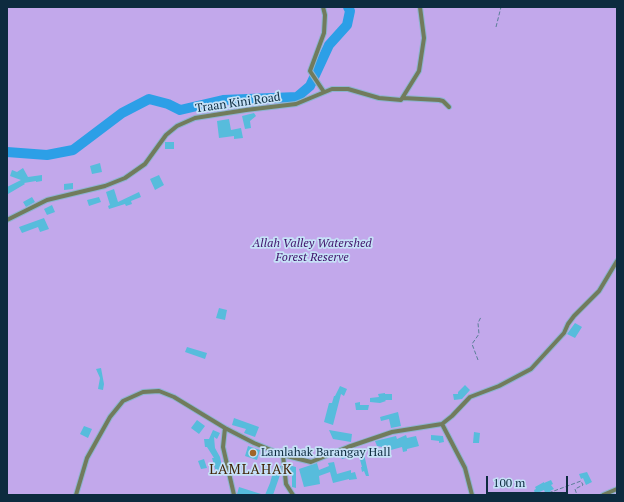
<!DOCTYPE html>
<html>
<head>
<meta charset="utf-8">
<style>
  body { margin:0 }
  #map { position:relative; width:624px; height:502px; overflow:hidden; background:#add6f6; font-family:"PT Serif",serif }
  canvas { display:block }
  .frame { position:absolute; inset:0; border:8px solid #0d2b3f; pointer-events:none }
  .scale { position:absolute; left:486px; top:476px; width:82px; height:18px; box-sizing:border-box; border:2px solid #0d2b3f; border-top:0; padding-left:5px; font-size:12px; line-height:14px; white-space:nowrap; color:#0d2b3f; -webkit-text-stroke:3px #c6e1f7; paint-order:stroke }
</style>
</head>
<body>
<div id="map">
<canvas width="624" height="502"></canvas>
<div class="frame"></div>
<div class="scale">100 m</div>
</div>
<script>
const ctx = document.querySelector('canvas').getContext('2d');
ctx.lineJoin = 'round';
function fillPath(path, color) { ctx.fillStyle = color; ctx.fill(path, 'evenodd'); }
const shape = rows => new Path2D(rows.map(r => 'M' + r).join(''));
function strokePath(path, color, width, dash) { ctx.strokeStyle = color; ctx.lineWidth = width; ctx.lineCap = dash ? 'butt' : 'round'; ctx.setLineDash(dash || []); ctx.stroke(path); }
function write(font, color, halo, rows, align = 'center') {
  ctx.font = font + ' "PT Serif",serif'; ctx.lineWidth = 3.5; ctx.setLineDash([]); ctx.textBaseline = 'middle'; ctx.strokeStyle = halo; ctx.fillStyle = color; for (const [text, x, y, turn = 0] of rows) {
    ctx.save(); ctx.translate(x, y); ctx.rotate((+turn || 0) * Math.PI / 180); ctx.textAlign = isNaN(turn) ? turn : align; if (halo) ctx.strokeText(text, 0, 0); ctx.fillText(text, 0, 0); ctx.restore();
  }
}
fillPath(shape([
  [7,7,617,7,617,495,7,495]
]), '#c2a8eb');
strokePath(shape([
  [7,152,47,155,73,150,122,113,149,99,168,104,180,110,223,100,297,97,310,86,329,45,347,25,350,11,348,7]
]), '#2c9fe7', 10);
fillPath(shape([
  [254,113,256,116,250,121,251,128,245,129,242,116],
  [229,119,231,130,241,128,243,138,234,139,234,136,219,138,217,121],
  [165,142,174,142,174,149,165,149],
  [100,163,102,172,92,174,90,166],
  [23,168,28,177,42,175,42,181,36,182,36,181,24,183,25,184,8,194,7,187,21,180,10,176,12,170,17,172],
  [159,175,164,185,155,190,150,179],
  [73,183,73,189,64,190,64,184],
  [114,189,118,202,139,192,141,197,131,201,132,204,126,206,125,204,109,209,108,206,110,205,106,192],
  [32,197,35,202,26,207,23,202],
  [99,197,101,202,89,206,87,200],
  [52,205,55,212,47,215,44,209],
  [44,218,49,229,40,232,38,227,22,233,19,227],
  [219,308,227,310,225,320,216,318],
  [575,323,582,327,575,338,567,334],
  [187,347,207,353,205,359,185,352],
  [101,368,104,384,103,390,98,389,100,378,96,369],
  [465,385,470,390,462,399,454,400,453,394,458,394,458,392],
  [340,386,347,389,344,396,341,394,333,425,324,422,329,403,332,403,334,396,335,396],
  [385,393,385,394,392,394,392,400,385,400,386,401,380,403,370,402,370,398,379,397,378,394],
  [360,402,360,405,369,405,368,410,356,410,355,403],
  [398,412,401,426,391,428,389,419,381,421,380,417],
  [234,418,259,427,255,437,244,433,246,429,232,425],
  [197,420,205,426,199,434,191,428],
  [84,426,92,429,88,438,80,434],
  [213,430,220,433,217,439,214,437,215,448,220,457,223,471,216,472,212,458,214,458,207,447,205,447,204,439,209,439],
  [329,430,352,434,351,442,333,439],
  [474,432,480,433,479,443,473,443],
  [406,435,407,438,416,436,419,446,407,449,407,451,403,452,402,447,391,450,390,447,387,448,386,445,382,447,377,446,375,441,396,436,397,439],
  [431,435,443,436,444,442,439,443,439,441,431,440],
  [248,446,260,450,257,460,245,456],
  [352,451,353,456,342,459,340,455],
  [364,454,369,476,366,476,364,471,362,472,361,467,362,467,359,456],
  [204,459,207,468,201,469,198,461],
  [334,462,337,474,351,470,351,473,355,472,357,479,349,480,349,479,333,483,330,472,319,476,320,484,304,487,299,469,317,463,319,470,329,466,328,463],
  [288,463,292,464,292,466,296,467,296,488,292,487,292,476,289,475],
  [275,465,281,466,282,475,280,475,273,495,265,495,270,483],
  [587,472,592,482,586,485,583,478,581,479,579,474],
  [551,480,553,484,551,485,554,489,550,491,552,495,546,495,544,490,535,494,534,490,536,489,535,487,544,482,544,483],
  [239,487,261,494,261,495,241,495,237,494]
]), '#57bcdc');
const minor = shape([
  [323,7,325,15,324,33,310,71,324,92],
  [403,98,439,100,443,101,449,107],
  [7,220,47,200,105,186,125,178,145,164,166,135,177,126,195,118,246,110,296,104,332,89,348,89,379,98,401,100,419,71,424,38,420,7],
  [442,424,452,416,470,397,499,386,531,369,564,333,568,324,574,316,599,291,617,261],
  [225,428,223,447,234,495],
  [283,455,286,484,293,495],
  [76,495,87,458,110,417,123,401,143,392,159,391,174,397,225,428,254,443,283,455,311,462,348,447,392,432,442,424,465,468,472,495],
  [603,495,617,489]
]);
strokePath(minor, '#8db4d1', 6);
strokePath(shape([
  [496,27,501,7],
  [478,360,472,344,479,334,478,323,481,317],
  [543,495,581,481,583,485,575,489,577,495]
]), '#5a7e97', 1, [4, 2]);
strokePath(minor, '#717b5c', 4);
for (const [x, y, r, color] of [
  [253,453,4,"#a16528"]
]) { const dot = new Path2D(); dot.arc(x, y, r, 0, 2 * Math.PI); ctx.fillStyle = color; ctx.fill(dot); strokePath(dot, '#c6e1f7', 1.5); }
write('12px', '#0d2b3f', '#c6e1f7', [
  ["Traan Kini Road",238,103,-8]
]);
write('italic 12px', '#40136a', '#c6e1f7', [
  ["Allah Valley Watershed",312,244],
  ["Forest Reserve",312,258]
]);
write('12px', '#0d2b3f', '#c6e1f7', [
  ["Lamlahak Barangay Hall",261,453]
], 'left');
ctx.letterSpacing = '1px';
write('14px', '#402305', '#c6e1f7', [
  ["LAMLAHAK",251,470]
]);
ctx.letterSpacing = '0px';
</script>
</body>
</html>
